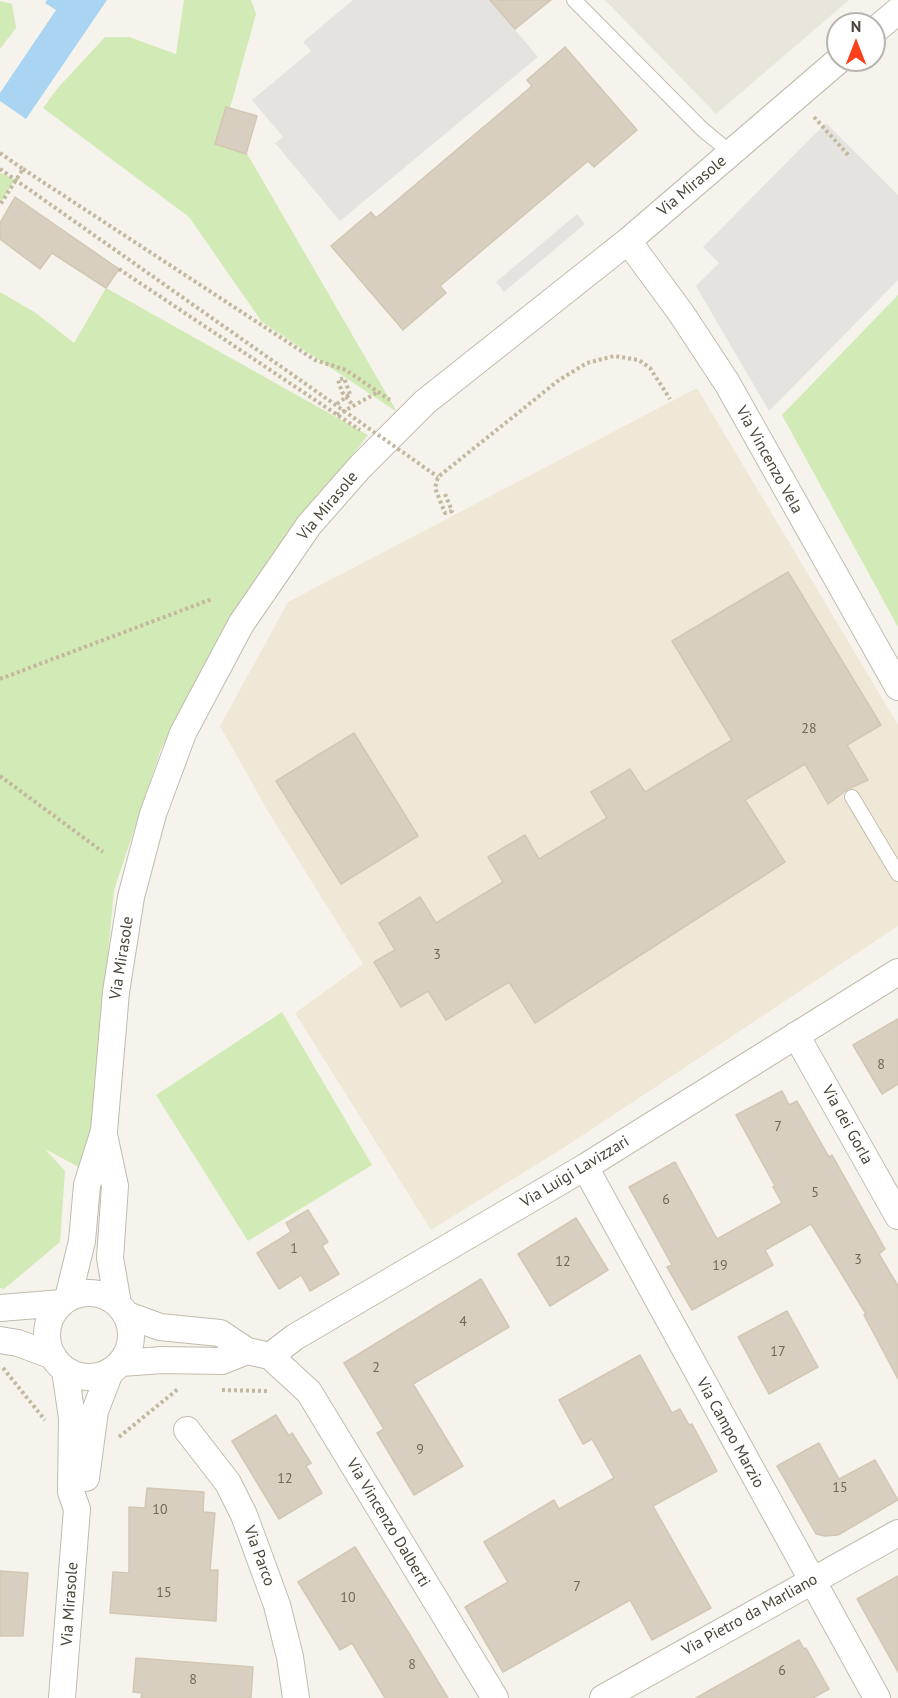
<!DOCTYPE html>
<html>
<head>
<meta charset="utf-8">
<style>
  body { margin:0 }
  #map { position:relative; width:898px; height:1698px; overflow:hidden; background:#f6f3ec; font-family:"PT Sans",sans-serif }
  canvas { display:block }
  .north { position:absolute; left:826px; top:12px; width:60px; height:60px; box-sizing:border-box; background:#fff; border:2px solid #b7b4b0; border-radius:50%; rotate:0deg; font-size:16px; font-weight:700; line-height:24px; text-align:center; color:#4b4439 }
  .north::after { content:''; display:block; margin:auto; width:21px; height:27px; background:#fc3f1d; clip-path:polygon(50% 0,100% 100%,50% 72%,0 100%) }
</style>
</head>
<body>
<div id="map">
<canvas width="898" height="1698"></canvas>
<div class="north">N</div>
</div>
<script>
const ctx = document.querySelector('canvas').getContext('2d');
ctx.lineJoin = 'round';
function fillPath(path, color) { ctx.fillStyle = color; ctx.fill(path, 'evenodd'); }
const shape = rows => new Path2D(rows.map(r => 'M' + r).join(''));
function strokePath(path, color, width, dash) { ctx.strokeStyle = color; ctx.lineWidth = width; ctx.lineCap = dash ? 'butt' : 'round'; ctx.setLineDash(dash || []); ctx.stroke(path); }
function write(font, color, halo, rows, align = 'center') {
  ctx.font = font + ' "PT Sans",sans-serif'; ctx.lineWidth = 6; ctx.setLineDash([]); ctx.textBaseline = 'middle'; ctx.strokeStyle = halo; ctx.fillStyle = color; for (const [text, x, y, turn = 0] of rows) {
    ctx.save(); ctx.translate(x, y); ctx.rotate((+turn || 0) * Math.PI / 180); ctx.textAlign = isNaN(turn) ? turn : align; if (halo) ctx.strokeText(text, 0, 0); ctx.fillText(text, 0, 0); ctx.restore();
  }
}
fillPath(shape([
  [605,0,849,0,716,114]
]), '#eae5da');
fillPath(shape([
  [697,388,898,725,898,926,568,1145,431,1230,295,1013,363,964,269,813,220,726,288,602]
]), '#efe8d6');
fillPath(shape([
  [184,0,251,0,256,14,227,119,397,412,262,322,189,217,43,108,57,89,105,37,129,37,176,54],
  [0,1,12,4,16,28,0,49],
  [0,173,15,179,0,204],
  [106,288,368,435,252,583,161,749,114,890,88,1172,45,1149,65,1171,60,1242,4,1289,0,1288,0,292,36,313,74,343],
  [898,295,898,627,782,415],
  [282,1012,372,1165,248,1241,156,1095]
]), '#d2eab5');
fillPath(shape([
  [353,0,490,0,538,57,340,221,275,143,283,137,252,100,311,51,303,42],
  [826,123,898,195,898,280,769,411,696,286,719,263,703,247],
  [577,214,585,224,504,292,496,282]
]), '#e5e3e0');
fillPath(shape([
  [47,0,107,0,26,119,0,101,0,93,56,10,45,3]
]), '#a9d4f2');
const building = shape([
  [490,0,551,0,515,29,490,0],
  [565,47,637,130,594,167,588,161,440,286,446,293,403,330,331,246,371,212,376,218,532,86,527,80,565,47],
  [226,107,257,116,246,154,215,144,226,107],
  [15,197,119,269,106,288,52,253,40,269,0,239,0,223,15,197],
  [788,572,881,725,847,745,868,780,848,789,828,804,805,764,745,800,785,862,535,1023,509,982,446,1020,428,991,401,1007,374,962,395,950,379,923,420,897,436,923,503,882,488,857,525,835,539,859,607,818,591,792,630,769,645,792,732,740,672,641,788,572],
  [354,733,418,836,341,884,276,781,354,733],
  [898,1019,898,1084,882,1094,853,1045,898,1019],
  [782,1091,789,1105,797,1101,829,1157,832,1155,885,1249,879,1254,898,1286,898,1379,864,1315,866,1314,811,1224,765,1250,773,1265,692,1310,667,1267,672,1265,629,1187,675,1162,717,1239,782,1203,773,1187,775,1186,736,1115,782,1091],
  [308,1210,328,1242,322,1246,339,1274,310,1291,301,1275,279,1289,257,1253,291,1232,286,1223,308,1210],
  [576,1218,608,1270,550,1306,518,1254,576,1218],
  [481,1279,509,1327,413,1384,463,1466,414,1495,377,1433,384,1429,344,1363,481,1279],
  [787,1311,818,1367,769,1394,738,1337,787,1311],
  [640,1355,672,1413,680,1409,689,1425,692,1424,717,1471,653,1506,711,1608,652,1640,630,1600,503,1672,465,1607,508,1582,484,1542,554,1500,559,1509,614,1478,592,1439,583,1444,559,1400,640,1355],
  [276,1415,289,1436,292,1433,311,1463,306,1466,322,1493,279,1519,232,1441,276,1415],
  [819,1443,839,1479,875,1460,898,1500,838,1535,825,1536,816,1534,777,1466,819,1443],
  [147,1488,204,1492,203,1512,215,1513,210,1570,218,1570,216,1621,110,1613,113,1572,129,1573,129,1507,145,1508,147,1488],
  [355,1547,410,1635,448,1698,385,1698,352,1643,340,1650,298,1582,355,1547],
  [0,1571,28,1573,23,1636,0,1636,0,1571],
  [898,1576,898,1672,857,1599,898,1576],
  [799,1640,804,1649,806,1648,829,1689,813,1698,696,1698,799,1640],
  [136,1658,253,1667,251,1698,141,1698,142,1693,133,1692,136,1658]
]);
fillPath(building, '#d8cfc1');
strokePath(building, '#d3c7b4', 1.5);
const service = shape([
  [574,0,702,129,731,153],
  [852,797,898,874]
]);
const minor = shape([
  [874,31,898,11],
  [628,241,681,313,727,383,898,687],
  [796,1035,898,1216],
  [104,1135,115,1186,110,1258,118,1304],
  [585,1167,877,1698],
  '47 1335a42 42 0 1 1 84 0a42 42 0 1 1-84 0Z',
  [68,1298,82,1241,87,1185,104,1131,116,992,131,897,153,814,183,733,241,624,309,525,360,467,425,402,628,241,839,60],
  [0,1308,62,1303],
  [127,1315,160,1327,220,1333,247,1351,270,1356,309,1392,495,1698],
  [0,1340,18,1343,53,1356],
  [270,1356,295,1337,585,1167,898,972],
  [121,1363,162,1360,222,1361,247,1351],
  [187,1430,228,1483,244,1515,277,1605,290,1657,296,1698],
  [86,1478,95,1411,110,1372],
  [62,1698,77,1509,71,1492,72,1418,65,1370],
  [603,1698,898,1533]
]);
strokePath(service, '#c2bbae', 16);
strokePath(minor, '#c2bbae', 28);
strokePath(shape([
  [814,117,850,157],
  [0,153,23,169,0,205],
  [23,169,315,360,346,370,390,400],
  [119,269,360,430],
  [350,394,344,378,338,380,342,392,352,404],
  [337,415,378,392],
  [445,494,452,511,445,513,435,488,438,477,559,380,587,363,614,356,639,360,650,368,670,399],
  [0,679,212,599],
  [0,776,103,852],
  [3,1368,45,1420],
  [222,1390,268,1391],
  [119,1437,178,1389]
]), '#c4b79f', 4, [3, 3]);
strokePath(service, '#fff', 14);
strokePath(minor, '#fff', 26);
strokePath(shape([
  [0,169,438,477],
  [337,404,350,394]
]), '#c4b79f', 4, [3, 3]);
write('14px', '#6e675b', null, [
  ["28",809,729],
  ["3",437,955],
  ["8",881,1065],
  ["7",778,1127],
  ["5",815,1193],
  ["6",666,1200],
  ["1",294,1249],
  ["3",858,1260],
  ["12",563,1262],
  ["19",720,1266],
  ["4",463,1322],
  ["17",778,1352],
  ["2",376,1368],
  ["9",420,1450],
  ["12",285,1479],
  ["15",840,1488],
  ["10",160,1510],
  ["7",577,1587],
  ["15",164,1593],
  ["10",348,1598],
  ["8",412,1665],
  ["6",782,1671],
  ["8",193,1680]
]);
write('16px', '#4b4439', '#fff', [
  ["Via Mirasole",692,186,-40],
  ["Via Vincenzo Vela",769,460,61],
  ["Via Mirasole",328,506,-50],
  ["Via Mirasole",122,958,-81],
  ["Via dei Gorla",847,1125,61],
  ["Via Luigi Lavizzari",575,1172,-31],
  ["Via Campo Marzio",730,1433,61],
  ["Via Vincenzo Dalberti",388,1523,59],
  ["Via Parco",259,1556,70],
  ["Via Mirasole",70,1604,-86],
  ["Via Pietro da Marliano",750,1615,-29]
]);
</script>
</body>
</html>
